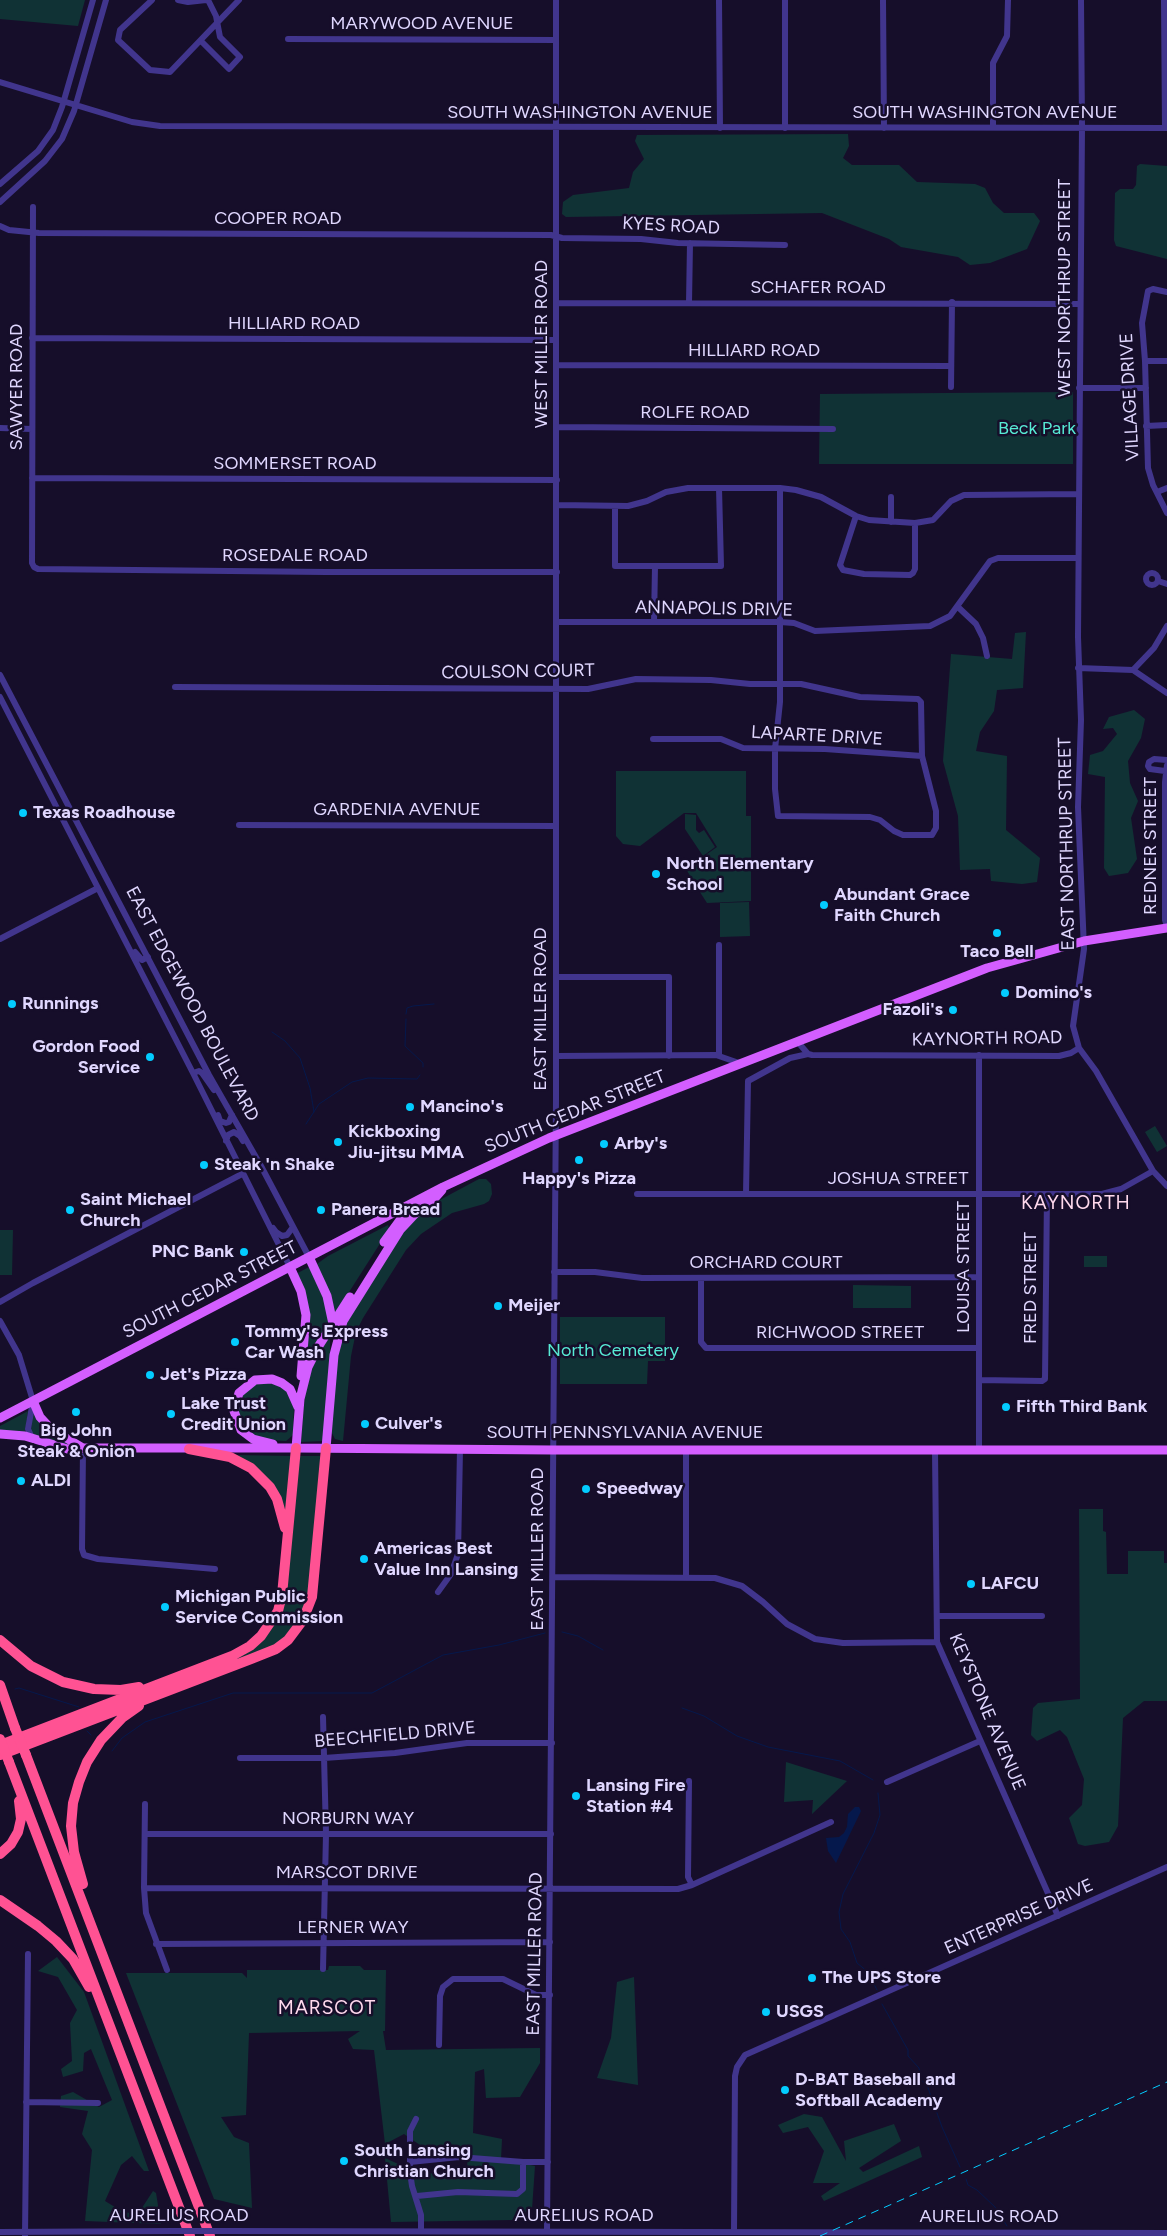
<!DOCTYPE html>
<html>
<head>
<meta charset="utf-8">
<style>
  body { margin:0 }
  canvas { display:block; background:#160e2a }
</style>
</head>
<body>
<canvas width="1167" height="2236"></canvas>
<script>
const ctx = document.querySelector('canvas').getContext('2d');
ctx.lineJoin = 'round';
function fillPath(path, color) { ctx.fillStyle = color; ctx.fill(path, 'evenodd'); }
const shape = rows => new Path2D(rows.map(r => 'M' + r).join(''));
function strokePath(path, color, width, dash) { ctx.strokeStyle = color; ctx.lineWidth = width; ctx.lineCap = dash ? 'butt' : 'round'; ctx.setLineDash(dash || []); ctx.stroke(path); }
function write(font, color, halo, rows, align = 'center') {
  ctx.font = font + ' Figtree,sans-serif'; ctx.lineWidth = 5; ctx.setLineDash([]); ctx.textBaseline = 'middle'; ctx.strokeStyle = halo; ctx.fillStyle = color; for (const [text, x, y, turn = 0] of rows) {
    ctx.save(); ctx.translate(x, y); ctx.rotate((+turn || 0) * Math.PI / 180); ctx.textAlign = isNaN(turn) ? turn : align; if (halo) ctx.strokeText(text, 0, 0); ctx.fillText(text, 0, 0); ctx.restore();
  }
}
fillPath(shape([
  [0,0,85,0,78,26,0,19],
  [848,134,849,146,843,158,852,165,899,165,917,182,975,184,985,188,993,203,1004,213,1034,213,1040,221,1027,249,990,263,970,265,958,257,901,247,889,239,822,213,566,217,562,214,563,202,573,195,629,188,633,172,644,159,635,141,637,135],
  [1140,164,1167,166,1167,259,1116,246,1114,240,1115,193,1120,189,1133,189,1136,185,1137,166],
  [1073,392,1073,464,819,464,820,394],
  [1026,632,1023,688,997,690,994,711,980,732,976,751,1007,756,1006,830,1040,858,1037,882,1022,884,991,881,990,869,960,870,958,816,943,761,951,654,1012,659,1015,633],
  [1134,710,1145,719,1141,738,1128,761,1130,783,1138,801,1131,818,1137,859,1128,873,1109,876,1104,868,1105,777,1088,774,1090,755,1103,751,1117,734,1113,728,1103,729,1109,717],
  [616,771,746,771,746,816,751,816,751,901,707,903,698,889,686,869,717,847,696,813,684,813,640,846,623,844,616,836],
  [685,814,696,815,696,830,699,833,704,830,715,847,703,856,685,829],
  [749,902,750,936,720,937,720,903],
  [1155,1126,1167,1146,1157,1152,1145,1132],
  [479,1179,486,1179,491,1184,492,1194,489,1201,484,1204,452,1213,421,1234,406,1250,363,1318,356,1332,351,1356,343,1441,335,1439,330,1429,339,1345,347,1319,397,1239,416,1217,436,1202],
  [388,1225,389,1228,388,1231,335,1314,317,1264,328,1256],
  [0,1230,13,1230,12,1275,0,1275],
  [1084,1256,1107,1256,1107,1267,1084,1267],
  [309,1267,323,1294,330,1321,306,1363,308,1325,296,1274],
  [853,1285,911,1286,911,1308,853,1308],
  [560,1317,665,1317,665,1361,648,1361,647,1384,560,1384],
  [330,1336,330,1363,323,1441,301,1442,305,1394,314,1360],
  [261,1382,277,1384,288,1391,294,1404,293,1435,286,1441,264,1440,247,1433,238,1414,240,1397,249,1387],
  [28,1411,25,1432,0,1431,0,1426],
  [32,1411,76,1447,35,1436,31,1432],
  [234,1455,291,1456,286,1512,279,1498],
  [299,1456,320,1456,321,1459,310,1588,302,1614,288,1634,271,1648,186,1678,238,1657,276,1622],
  [1079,1509,1103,1509,1103,1531,1106,1532,1107,1574,1128,1574,1128,1551,1164,1551,1164,1563,1167,1563,1167,1701,1144,1701,1123,1718,1118,1826,1109,1842,1085,1846,1078,1844,1069,1818,1082,1805,1084,1779,1067,1737,1060,1730,1037,1741,1031,1735,1033,1708,1038,1703,1080,1699],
  [786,1762,847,1781,812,1814,813,1800,784,1802],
  [57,1957,84,1992,149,2171,144,2171,132,2156,121,2165,105,2201,123,2212,138,2214,153,2191,156,2193,161,2224,85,2221,92,2150,82,2134,88,2111,60,2107,61,2096,73,2092,99,2107,112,2100,91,2049,84,2053,83,2071,63,2077,61,2069,72,2061,70,2023,77,2010,58,1977,38,1971],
  [329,1966,360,1966,364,1970,386,1970,385,2031,383,2031,386,2050,540,2048,540,2063,520,2097,486,2098,484,2069,475,2072,473,2133,502,2139,501,2159,535,2166,532,2209,512,2220,391,2222,385,2158,420,2174,468,2171,466,2151,446,2145,436,2156,404,2134,385,2144,374,2050,353,2049,348,2039,360,2031,249,2033,246,2115,221,2117,234,2137,249,2143,252,2208,214,2199,126,1973,242,1973,247,1978,247,1970,328,1970],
  [634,1977,638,2085,597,2078,611,2038,617,1982],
  [804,2114,822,2117,846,2161,844,2141,894,2124,901,2141,859,2168,863,2172,919,2146,922,2157,824,2201,821,2196,840,2183,813,2183,824,2151,808,2127,783,2133,778,2125]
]), '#103235');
fillPath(shape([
  [855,1807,859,1807,861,1811,836,1863,828,1851,826,1838,839,1837,844,1833,847,1827,848,1814]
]), '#05184c');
strokePath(shape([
  [406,1014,407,1008,413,1006,434,1004],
  [406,1019,405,1046,423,1063,423,1067],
  [272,1032,285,1041,300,1058,310,1088,314,1112],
  [306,1124,319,1104,352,1082,368,1078,417,1079,420,1075],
  [562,1632,578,1636,603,1650],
  [15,1689,19,1688,79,1707],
  [682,1708,704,1716,737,1736,768,1747,840,1761,873,1780],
  [87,1731,91,1735],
  [112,1751,122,1738,145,1722,233,1693,372,1693,443,1655,499,1645,545,1633],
  [877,1990,868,1972,857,1963,850,1942,841,1929,839,1912,843,1894,874,1833,880,1815,878,1793],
  [882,2004,908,2050,908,2056,919,2068,921,2080,927,2085,942,2127,960,2167],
  [966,2179,968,2185,977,2190,995,2207,1007,2226]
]), '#05184c', 1);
strokePath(shape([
  [152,0,120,30,118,40,150,70,170,72,239,0],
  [178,0,188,2,206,0],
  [719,0,720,128],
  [883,0,884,128],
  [1081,0,1082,127,1078,637,1081,720,1078,807,1084,949,1073,1026,1079,1048,1096,1071,1153,1171,1167,1186],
  [1164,0,1165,128],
  [288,39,556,40],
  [201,41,229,69,240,57,220,37,216,16,208,0],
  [0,82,132,122,160,126,1167,128],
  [993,127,993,63,1007,36,1008,0],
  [785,128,785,0],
  [0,184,38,151,53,130,62,107,93,0],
  [0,202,45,161,62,139,74,111,106,0],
  [33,207,32,563,34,567,38,569,326,572,557,572],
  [0,226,9,230,39,233,551,235,562,238,641,239,678,243,785,245],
  [1167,292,1153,289,1148,291,1142,323,1145,361,1148,468,1153,485,1167,513],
  [557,303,1079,304],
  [689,303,690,243],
  [32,338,556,340],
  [1145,361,1167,361],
  [557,365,950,366],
  [951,387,952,302],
  [1079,388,1146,388],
  [1146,426,1167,425],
  [557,427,833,429],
  [0,428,32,429],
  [32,478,557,480],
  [1157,492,1167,488],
  [891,497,891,522],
  [557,505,628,506,647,501,666,492,688,488,780,488,796,490,821,497,856,516,869,520,915,523,933,520,951,501,964,495,1079,494],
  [615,506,615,566,721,566,719,488],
  [856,516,840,565,843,570,864,574,910,575,913,573,915,569,915,523],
  '1146 579a6 6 0 1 1 12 0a6 6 0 1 1-12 0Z',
  [1158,581,1167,584],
  [958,607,976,624,983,638,987,656],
  [557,622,780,622,794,623,815,631,930,626,950,616,990,561,998,558,1078,558],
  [654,622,655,566],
  [1078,668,1133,670,1167,693],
  [1133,670,1154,648,1167,626],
  [0,675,209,1075,261,1166,309,1257],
  [175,687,588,689,636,679,711,680,750,684,801,684,860,697,918,699,921,702,922,756,936,811,936,828,932,835,903,835,894,831,880,820,870,817,778,816,775,789,775,749,780,702,780,488],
  [0,697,193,1073,290,1267],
  [653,739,721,739,743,748,825,749,922,756],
  [1167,765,1165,782,1165,920,1167,927],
  [1165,771,1150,769,1148,766,1149,762,1154,759,1167,760],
  [239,825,556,826],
  [0,939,98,888],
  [719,945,719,1056],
  [135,952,142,960,148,957],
  [556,977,669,977,669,1056],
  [797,1041,808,1054,812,1055,1059,1056,1071,1053,1079,1048],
  [556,1056,716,1055,739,1063],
  [193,1073,199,1071,202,1073,214,1090],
  [218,1115,220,1121,226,1123,229,1122,232,1115],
  [226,1141,228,1135,234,1132,240,1136,243,1141],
  [637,1194,1102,1194,1121,1189,1153,1171],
  [746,1194,748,1081,790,1058,808,1054],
  [273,1228,276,1232,282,1236,287,1235,293,1227],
  [554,1272,595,1272,642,1278,979,1277],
  [701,1278,701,1342,706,1348,979,1348],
  [0,1302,33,1283,242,1174],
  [0,1321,19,1355,33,1401,28,1429,32,1438],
  [979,1380,1042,1381,1045,1379,1047,1194],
  [83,1448,82,1549,84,1555,98,1559,215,1569],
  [935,1450,937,1642,1058,1916],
  [979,1450,979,1055],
  [686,1576,686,1449],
  [553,1577,715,1578,742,1586,763,1602,787,1624,815,1639,843,1643,937,1642],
  [438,1592,451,1574,458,1554,460,1449],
  [937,1616,1042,1616],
  [240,1758,324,1758,395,1753,467,1743,552,1743],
  [689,1781,688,1877,692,1885],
  [887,1782,980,1741],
  [145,1804,144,1888,146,1913,167,1970],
  [146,1834,551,1834],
  [144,1888,678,1889,692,1885,831,1822],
  [156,1944,550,1942],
  [323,1969,326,1834,323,1717],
  [439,2045,440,1996,443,1987,453,1979,503,1979,536,1995,550,1995],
  [26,2102,98,2103],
  [416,2119,410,2131,410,2172,412,2186,421,2215,421,2231],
  [410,2162,459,2157,523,2162,548,2162],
  [417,2196,458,2192,517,2194,523,2189,523,2162],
  [225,2231,1167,2233],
  [547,2231,556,1100,556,0],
  [734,2231,735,2076,737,2067,745,2055,1167,1867],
  [0,2232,174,2231],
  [25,2236,28,1954]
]), '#41358d', 6);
strokePath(shape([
  [384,1242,409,1208],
  [309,1257,327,1296,333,1324],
  [290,1267,301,1291,306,1315,301,1376],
  [33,1401,40,1417,51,1429,83,1448],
  [0,1418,443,1187,549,1138,987,968,1084,941,1167,928],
  [0,1434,25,1436,74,1451,83,1448,296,1448,553,1450,1167,1450],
  [273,1444,253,1439,241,1430,234,1411,239,1393,255,1380,272,1379,282,1383,290,1389,298,1407],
  [296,1448,300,1399,308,1367,318,1347,350,1297],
  [326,1448,334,1355,343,1321,400,1230,415,1214,434,1199,442,1190]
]), '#d35eff', 9);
strokePath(shape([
  [189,1449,230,1457,251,1468,270,1487,277,1499,285,1528],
  [0,1640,31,1666,63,1682,94,1689,121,1690,139,1687],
  [0,1685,15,1728],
  [0,1745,232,1656,250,1646,261,1636,278,1611,282,1595,296,1448],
  [0,1755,251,1659,276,1649,288,1640,303,1620,312,1597,326,1448],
  [26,1755,210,2236],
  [9,1762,190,2236],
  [0,1854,11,1844,18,1832,21,1819,19,1801],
  [83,1884,74,1852,71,1826,73,1803,79,1782,87,1762,101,1740,122,1718,139,1706],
  [0,1900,38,1926,56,1941,73,1959,89,1987]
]), '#ff5293', 10);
strokePath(shape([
  [820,2236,1167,2082]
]), '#03ccff', 1, [8, 6]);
strokePath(shape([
  [174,2231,225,2231]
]), '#41358d', 6);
strokePath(shape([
  [15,1728,26,1755],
  [0,1739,9,1762]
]), '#ff5293', 10);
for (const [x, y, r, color] of [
  [23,813,5,"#03ccff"],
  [656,874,5,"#03ccff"],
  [824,905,5,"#03ccff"],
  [997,933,5,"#03ccff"],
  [1005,993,5,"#03ccff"],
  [12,1004,5,"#03ccff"],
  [953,1010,5,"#03ccff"],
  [150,1057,5,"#03ccff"],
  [410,1107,5,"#03ccff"],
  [338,1142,5,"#03ccff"],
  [604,1144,5,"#03ccff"],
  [579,1160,5,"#03ccff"],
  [204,1165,5,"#03ccff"],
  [70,1210,5,"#03ccff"],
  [321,1210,5,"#03ccff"],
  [244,1252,5,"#03ccff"],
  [498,1306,5,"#03ccff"],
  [235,1342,5,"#03ccff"],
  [150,1375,5,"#03ccff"],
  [1006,1407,5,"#03ccff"],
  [76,1412,5,"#03ccff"],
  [171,1414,5,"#03ccff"],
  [365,1424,5,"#03ccff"],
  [21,1481,5,"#03ccff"],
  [586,1489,5,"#03ccff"],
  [364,1559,5,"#03ccff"],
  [971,1584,5,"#03ccff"],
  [165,1607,5,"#03ccff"],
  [576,1796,5,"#03ccff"],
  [812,1978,5,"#03ccff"],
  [766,2012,5,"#03ccff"],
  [785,2090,5,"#03ccff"],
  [344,2161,5,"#03ccff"]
]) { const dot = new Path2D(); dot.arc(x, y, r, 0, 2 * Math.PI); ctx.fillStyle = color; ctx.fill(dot); strokePath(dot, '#160e2a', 2); }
write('18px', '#e0d7ff', '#160e2a', [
  ["MARYWOOD AVENUE",422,24],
  ["SOUTH WASHINGTON AVENUE",580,113],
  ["SOUTH WASHINGTON AVENUE",985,113],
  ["COOPER ROAD",278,219],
  ["KYES ROAD",671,226,3],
  ["SCHAFER ROAD",818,288],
  ["WEST NORTHRUP STREET",1065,288,-90],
  ["HILLIARD ROAD",294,324],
  ["WEST MILLER ROAD",542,344,-90],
  ["HILLIARD ROAD",754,351],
  ["SAWYER ROAD",17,387,-90],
  ["VILLAGE DRIVE",1130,397,-93],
  ["ROLFE ROAD",695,413],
  ["SOMMERSET ROAD",295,464],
  ["ROSEDALE ROAD",295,556],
  ["ANNAPOLIS DRIVE",714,609,1],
  ["COULSON COURT",518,672,-1],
  ["LAPARTE DRIVE",817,736,3],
  ["GARDENIA AVENUE",397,810],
  ["EAST NORTHRUP STREET",1067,844,-91],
  ["REDNER STREET",1151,846,-90],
  ["EAST EDGEWOOD BOULEVARD",192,1004,62],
  ["EAST MILLER ROAD",541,1009,-90],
  ["KAYNORTH ROAD",987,1039,-1],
  ["SOUTH CEDAR STREET",575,1112,-22],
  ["JOSHUA STREET",898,1179],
  ["ORCHARD COURT",766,1263],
  ["LOUISA STREET",964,1267,-90],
  ["FRED STREET",1031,1288,-90],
  ["SOUTH CEDAR STREET",210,1290,-27],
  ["RICHWOOD STREET",840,1333],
  ["SOUTH PENNSYLVANIA AVENUE",625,1433],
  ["EAST MILLER ROAD",538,1549,-90],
  ["KEYSTONE AVENUE",987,1712,67],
  ["BEECHFIELD DRIVE",395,1735,-5],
  ["NORBURN WAY",348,1819],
  ["MARSCOT DRIVE",347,1873],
  ["ENTERPRISE DRIVE",1019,1917,-24],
  ["LERNER WAY",353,1928],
  ["EAST MILLER ROAD",535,1954,-89],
  ["AURELIUS ROAD",179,2216],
  ["AURELIUS ROAD",584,2216],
  ["AURELIUS ROAD",989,2217]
]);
write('18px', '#57ebd5', '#160e2a', [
  ["Beck Park",1037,429],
  ["North Cemetery",613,1351]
]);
write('bold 18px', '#e0d7ff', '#160e2a', [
  ["Texas Roadhouse",33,813],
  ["North Elementary",666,864],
  ["School",666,885],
  ["Abundant Grace",834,895],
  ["Faith Church",834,916],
  ["Taco Bell",997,952,"center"],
  ["Domino's",1015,993],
  ["Runnings",22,1004],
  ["Fazoli's",943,1010,"right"],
  ["Gordon Food",140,1047,"right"],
  ["Service",140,1068,"right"],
  ["Mancino's",420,1107],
  ["Kickboxing",348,1132],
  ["Jiu-jitsu MMA",348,1153],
  ["Arby's",614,1144],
  ["Steak 'n Shake",214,1165],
  ["Happy's Pizza",579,1179,"center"],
  ["Saint Michael",80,1200],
  ["Church",80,1221],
  ["Panera Bread",331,1210],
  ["PNC Bank",234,1252,"right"],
  ["Meijer",508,1306],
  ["Tommy's Express",245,1332],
  ["Car Wash",245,1353],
  ["Jet's Pizza",160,1375],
  ["Lake Trust",181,1404],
  ["Credit Union",181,1425],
  ["Fifth Third Bank",1016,1407],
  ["Culver's",375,1424],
  ["Big John",76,1431,"center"],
  ["Steak & Onion",76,1452,"center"],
  ["ALDI",31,1481],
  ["Speedway",596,1489],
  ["Americas Best",374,1549],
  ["Value Inn Lansing",374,1570],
  ["LAFCU",981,1584],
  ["Michigan Public",175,1597],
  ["Service Commission",175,1618],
  ["Lansing Fire",586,1786],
  ["Station #4",586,1807],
  ["The UPS Store",822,1978],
  ["USGS",776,2012],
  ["D-BAT Baseball and",795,2080],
  ["Softball Academy",795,2101],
  ["South Lansing",354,2151],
  ["Christian Church",354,2172]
], 'left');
ctx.letterSpacing = '1px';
write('19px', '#ffd9ed', '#160e2a', [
  ["KAYNORTH",1076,1203],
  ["MARSCOT",327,2008]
]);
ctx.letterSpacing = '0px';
</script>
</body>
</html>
